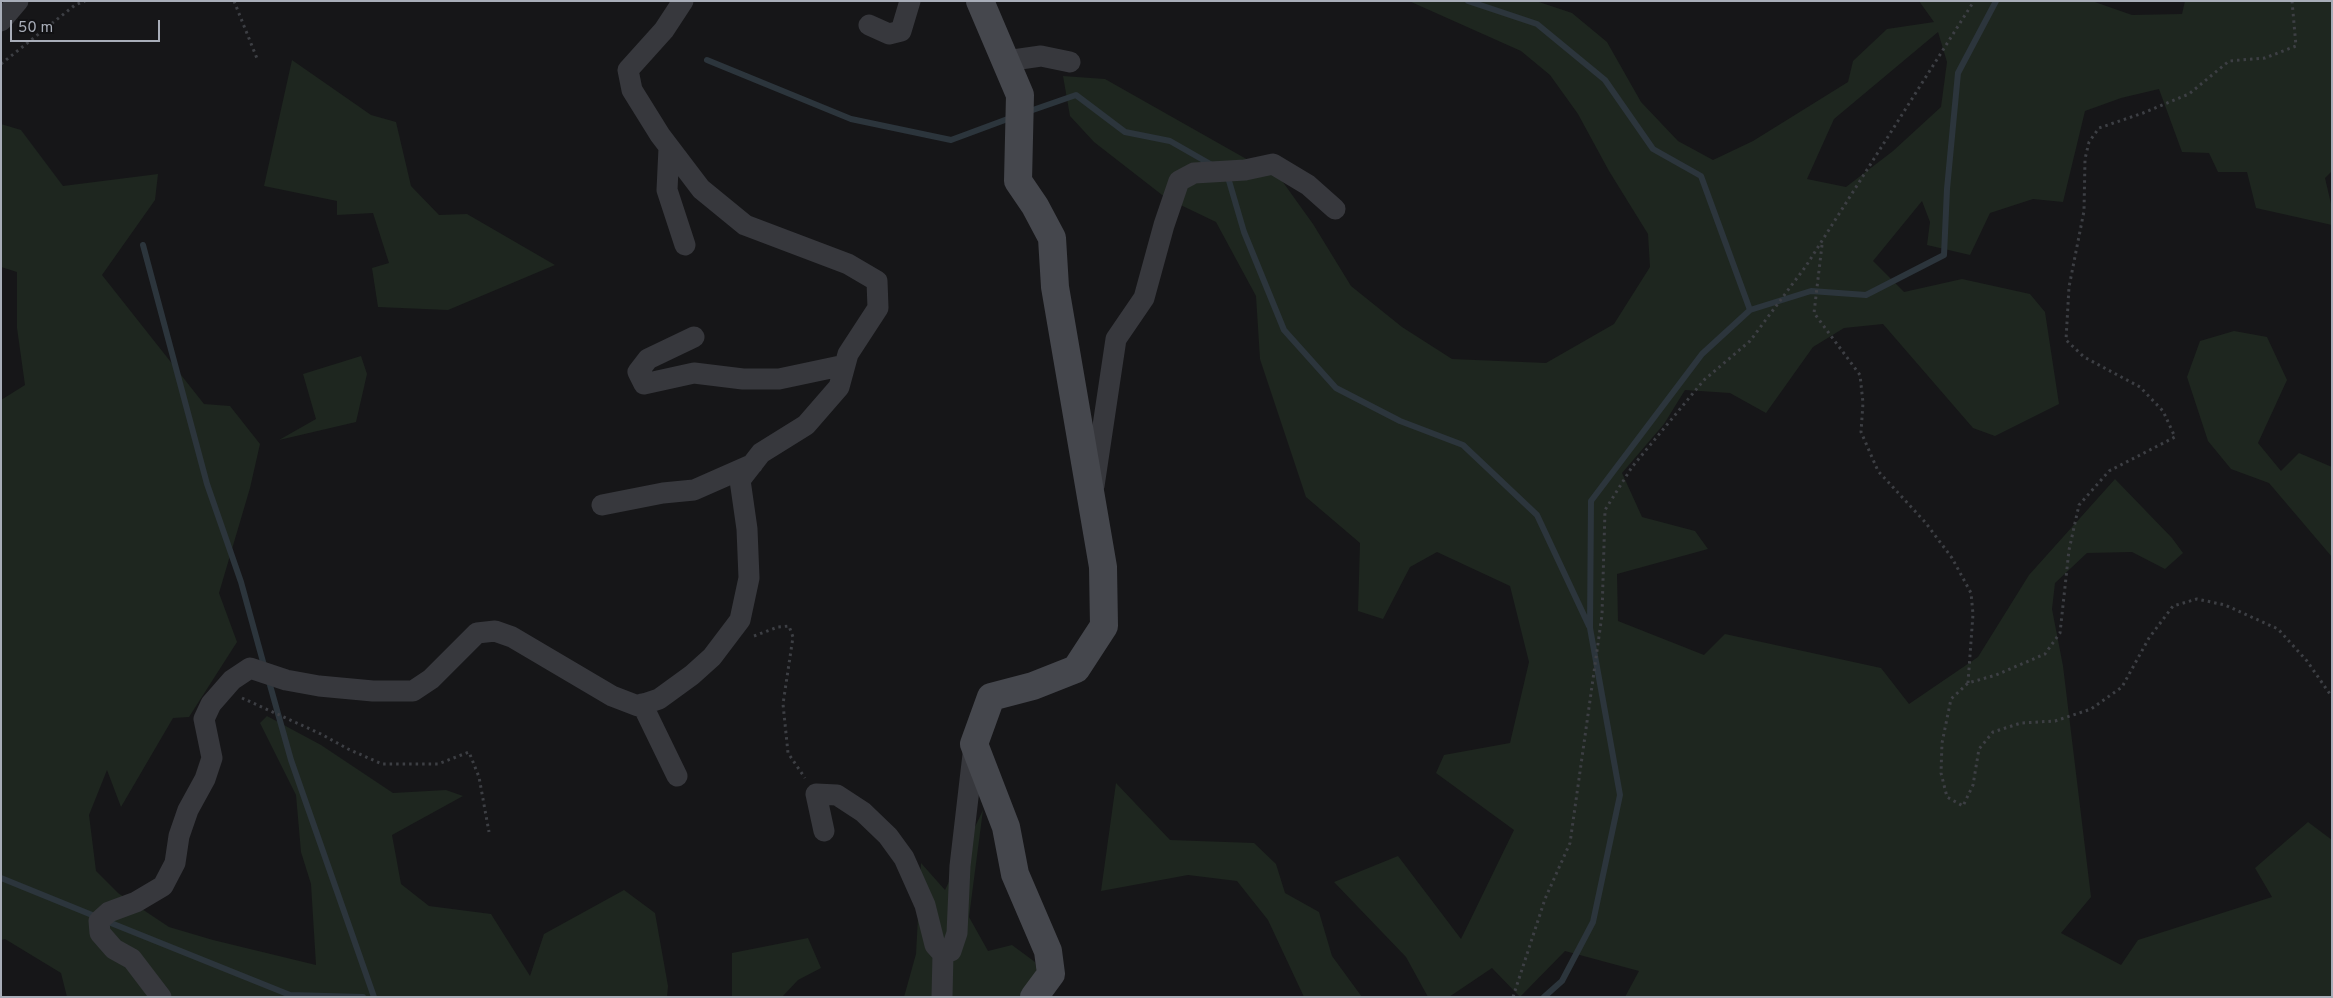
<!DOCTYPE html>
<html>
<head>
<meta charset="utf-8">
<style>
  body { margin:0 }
  #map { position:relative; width:2333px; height:998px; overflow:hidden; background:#161618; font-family:Overpass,sans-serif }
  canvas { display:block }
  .frame { position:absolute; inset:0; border:2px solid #a8adb8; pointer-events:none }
  .scale { position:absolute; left:10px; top:20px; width:150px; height:22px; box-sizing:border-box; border:2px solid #a8adb8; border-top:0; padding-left:6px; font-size:15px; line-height:18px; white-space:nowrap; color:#a8adb8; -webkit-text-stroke:4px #111113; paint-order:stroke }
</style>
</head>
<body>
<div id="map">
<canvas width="2333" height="998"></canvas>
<div class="frame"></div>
<div class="scale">50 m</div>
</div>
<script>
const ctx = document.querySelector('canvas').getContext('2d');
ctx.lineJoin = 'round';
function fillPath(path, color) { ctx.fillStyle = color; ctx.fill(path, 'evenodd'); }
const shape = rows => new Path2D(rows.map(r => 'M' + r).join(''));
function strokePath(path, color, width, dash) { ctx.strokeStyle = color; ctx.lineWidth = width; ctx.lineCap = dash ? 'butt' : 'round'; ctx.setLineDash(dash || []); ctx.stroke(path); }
fillPath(shape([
  [1409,1,1536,1,1572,13,1607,42,1641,102,1678,141,1713,160,1753,141,1848,82,1853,61,1887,29,1934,22,1919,1,2092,1,2132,15,2182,14,2185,1,2332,1,2332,171,2325,178,2332,208,2332,225,2256,208,2247,172,2218,172,2209,153,2182,152,2159,89,2121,98,2085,111,2063,202,2033,199,1990,213,1970,255,1927,245,1930,222,1922,201,1873,261,1904,292,1962,279,2030,294,2045,312,2059,404,1995,436,1973,428,1883,324,1844,328,1813,347,1766,413,1730,393,1685,390,1664,424,1622,473,1642,517,1695,531,1708,549,1617,574,1618,621,1704,655,1725,634,1881,668,1909,704,1978,657,2029,575,2115,479,2172,538,2183,553,2165,569,2132,552,2087,553,2055,583,2052,609,2063,666,2091,897,2061,933,2121,965,2138,940,2272,897,2255,868,2308,822,2332,840,2332,997,1625,997,1639,971,1565,951,1520,997,1492,968,1449,997,1428,997,1406,957,1334,882,1398,856,1461,939,1514,830,1436,773,1444,755,1510,743,1529,662,1510,586,1437,552,1410,567,1383,619,1358,611,1360,543,1306,497,1260,359,1256,296,1216,222,1166,198,1094,142,1070,116,1063,76,1105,79,1280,178,1313,224,1351,286,1402,327,1452,359,1546,363,1614,324,1650,267,1648,234,1609,171,1578,114,1550,75,1521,51],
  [1938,32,1947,62,1941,107,1893,151,1846,187,1807,179,1834,119],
  [292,60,371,115,396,122,411,186,439,215,467,214,555,265,448,310,378,307,372,268,389,263,373,213,337,215,337,201,264,186],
  [1,124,21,130,63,186,158,174,155,200,102,275,204,404,230,406,260,444,250,488,219,593,237,642,189,717,173,718,121,807,107,770,89,815,96,871,118,893,169,927,213,940,316,965,311,884,301,852,296,795,260,723,267,716,321,745,393,793,446,790,463,796,392,835,401,884,429,906,491,914,530,976,544,934,624,890,655,913,668,986,667,997,67,997,61,973,5,939,1,940,1,400,25,385,17,328,17,272,1,267],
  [2234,331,2267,337,2287,380,2258,443,2281,471,2299,453,2332,467,2332,557,2269,483,2231,469,2208,441,2187,377,2200,341],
  [361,356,367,374,356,422,279,440,316,419,303,374],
  [1116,783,1170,840,1254,843,1276,864,1285,893,1319,912,1332,956,1362,997,1304,997,1268,920,1237,881,1188,875,1101,891],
  [983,810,969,917,988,951,1012,945,1035,962,1037,973,1021,997,904,997,916,954,921,863,945,890],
  [808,938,821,968,798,980,782,997,732,997,732,953]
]), '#1e261f');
strokePath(shape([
  [1468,1,1537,24,1605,80,1653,149,1701,176,1750,310],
  [707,60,851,119,951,140,1013,117],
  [1027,112,1076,95,1125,132,1170,141,1212,165],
  [1227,174,1244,232,1284,330,1336,388,1400,421,1463,445,1537,515,1589,626],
  [143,245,207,484,241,582,265,669],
  [268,678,291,760,374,997],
  [1,878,97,917],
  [106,921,290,995,363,997],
  [1544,997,1562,981,1593,922,1620,795,1590,628,1591,501,1702,354,1750,310,1811,291,1866,295,1944,255,1947,189,1958,73,1996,1]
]), '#2c353c', 6);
strokePath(shape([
  [234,1,258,61],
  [2292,1,2296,46,2265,58,2229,61,2189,94,2143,113,2099,128,2089,142,2085,159,2084,211,2069,287,2066,340,2084,357,2140,387,2163,411,2175,437,2109,471,2079,505,2069,550,2060,633,2045,654,1996,675,1968,683,1951,699,1942,743,1941,773,1947,797,1963,806,1973,785,1979,749,1993,732,2021,723,2055,721,2091,709,2122,687,2149,638,2173,606,2197,599,2225,605,2278,629,2307,661,2332,697],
  [1,64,75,5,85,1],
  [1822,245,1814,313,1860,375,1863,403,1861,432,1878,471,1925,522,1952,558,1971,593,1973,614,1968,683],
  [754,636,778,627,789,626,793,637,783,704,788,753,805,778],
  [242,698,321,734,348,749,382,764,438,764,469,752,479,777,489,832],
  [1513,997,1545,899,1570,843,1602,615,1605,510,1632,467,1704,380,1750,341,1806,266,1974,1]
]), '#3d3f44', 3, [2.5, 4]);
strokePath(shape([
  [1,21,18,1],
  [869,25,889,34,901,31,910,1],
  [1006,61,1041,56,1070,62],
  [669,148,667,190,685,245],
  [694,337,648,359,638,372,644,384,694,373,743,379,779,379,845,365],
  [1094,486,1116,339,1144,298,1164,225,1179,181,1194,173,1245,170,1273,164,1308,185,1335,209],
  [602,505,663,493,694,490,753,464],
  [642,704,677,776],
  [824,831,816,794,837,795,863,812,888,836,904,858,925,905,935,945,943,954,951,951,957,933,960,866,974,746],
  [161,997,132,959,114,949,100,933,99,921,109,912,136,902,163,886,175,863,179,836,188,810,205,779,212,758,204,719,211,704,232,680,250,668,286,680,319,686,373,691,413,691,431,679,477,633,495,631,512,637,612,696,638,706,659,699,692,675,712,657,740,620,749,578,747,529,740,480,761,453,806,425,839,387,848,354,878,308,877,281,848,264,745,225,701,189,660,135,632,90,628,70,664,30,683,1],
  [942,997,943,954]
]), '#37383d', 21);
strokePath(shape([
  [980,1,1020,95,1018,181,1035,206,1052,238,1055,287,1103,567,1104,626,1076,669,1033,686,991,697,974,744,1006,827,1015,874,1048,951,1051,974,1034,997]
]), '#45474d', 28);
</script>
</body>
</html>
